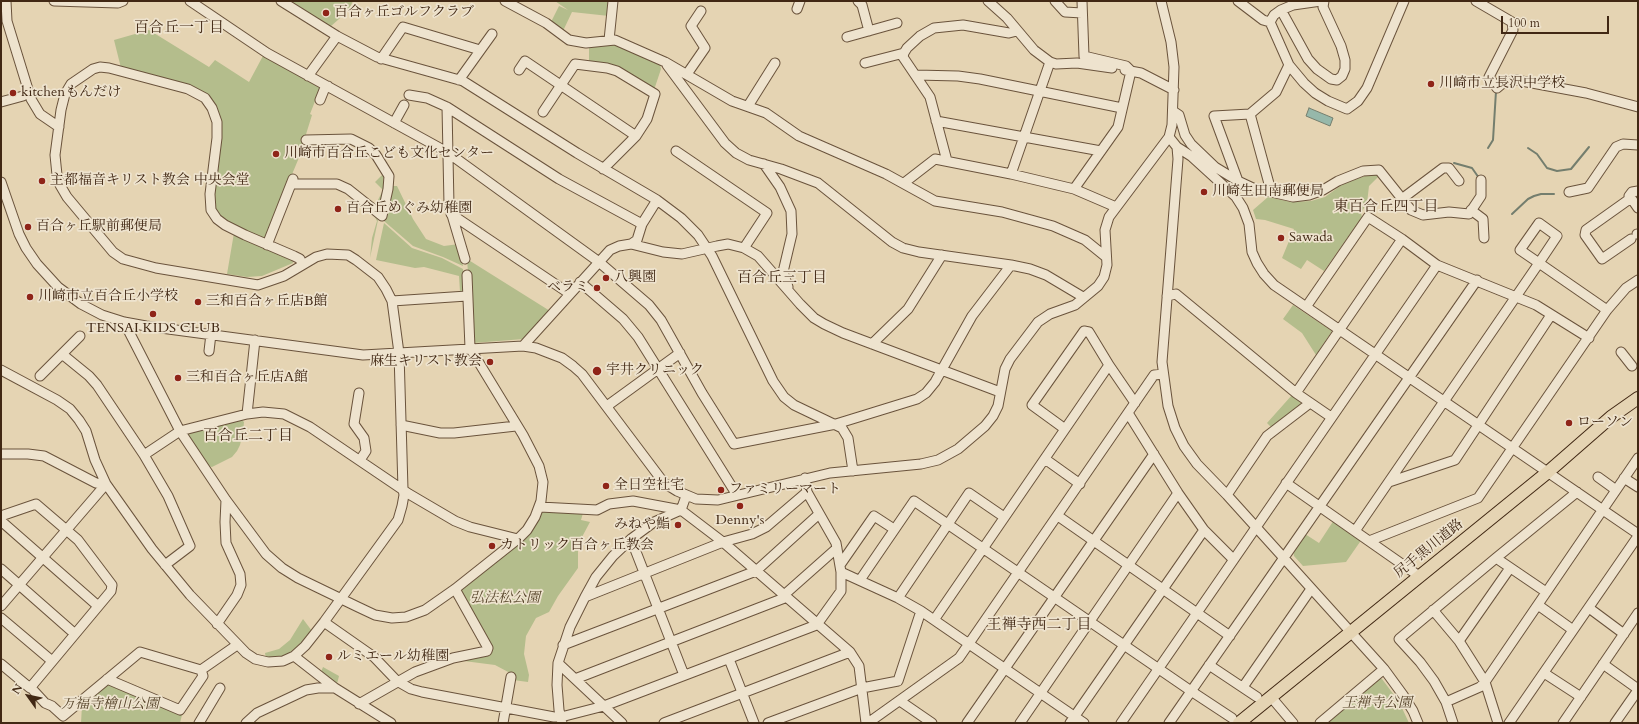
<!DOCTYPE html>
<html>
<head>
<meta charset="utf-8">
<style>
  body { margin:0 }
  #map { position:relative; width:1639px; height:724px; overflow:hidden; background:#e5d4b3; font-family:Cardo,serif }
  canvas { display:block }
  .frame { position:absolute; inset:0; border:2px solid #412814; pointer-events:none }
  .north { position:absolute; left:8px; top:676px; width:40px; height:40px; -webkit-text-stroke:3px #eee3ce; paint-order:stroke; rotate:303deg; font-size:11px; font-weight:700; line-height:16px; text-align:center; color:#412814 }
  .north::after { content:''; display:block; margin:auto; width:14px; height:18px; background:#412814; clip-path:polygon(50% 0,100% 100%,50% 72%,0 100%) }
  .scale { position:absolute; left:1501px; top:16px; width:108px; height:18px; box-sizing:border-box; border:2px solid #412814; border-top:0; padding-left:5px; font-size:12px; line-height:14px; white-space:nowrap; color:#412814; -webkit-text-stroke:3px #eee3ce; paint-order:stroke }
</style>
</head>
<body>
<div id="map">
<canvas width="1639" height="724"></canvas>
<div class="frame"></div>
<div class="north">N</div>
<div class="scale">100 m</div>
</div>
<script>
const ctx = document.querySelector('canvas').getContext('2d');
ctx.lineJoin = 'round';
function fillPath(path, color) { ctx.fillStyle = color; ctx.fill(path, 'evenodd'); }
const shape = rows => new Path2D(rows.map(r => 'M' + r).join(''));
function strokePath(path, color, width, dash) { ctx.strokeStyle = color; ctx.lineWidth = width; ctx.lineCap = dash ? 'butt' : 'round'; ctx.setLineDash(dash || []); ctx.stroke(path); }
function write(font, color, halo, rows, align = 'center') {
  ctx.font = font + ' Cardo,"Noto Serif JP",serif'; ctx.lineWidth = 3.5; ctx.setLineDash([]); ctx.textBaseline = 'middle'; ctx.strokeStyle = halo; ctx.fillStyle = color; for (const [text, x, y, turn = 0] of rows) {
    ctx.save(); ctx.translate(x, y); ctx.rotate((+turn || 0) * Math.PI / 180); ctx.textAlign = isNaN(turn) ? turn : align; if (halo) ctx.strokeText(text, 0, 0); ctx.fillText(text, 0, 0); ctx.restore();
  }
}
fillPath(shape([
  [293,1,353,1,348,11,330,27,291,4],
  [555,1,610,1,609,16,572,12,563,31,551,22,559,6,568,10],
  [149,30,209,67,215,60,249,82,264,54,321,86,310,114,312,115,298,160,265,239,231,225,220,218,213,204,216,169,211,101,121,68,114,40],
  [613,43,660,64,661,69,654,90,589,63,589,46],
  [1377,174,1379,176,1369,186,1367,203,1361,213,1362,217,1324,271,1307,260,1301,269,1282,258,1294,229,1265,220,1256,219,1253,210,1268,197,1291,202,1311,201,1325,197,1343,184,1365,176],
  [382,175,384,177,383,183,386,185,381,208,378,209,374,208,383,190,375,182],
  [391,186,397,186,413,219,426,239,444,246,459,244,463,266,443,257,413,246,384,221],
  [373,214,378,220,370,258,372,238,377,221],
  [384,223,412,248,442,258,463,269,464,291,460,292,459,276,424,267,415,268,376,260],
  [234,233,292,258,293,263,262,276,247,277,227,274],
  [467,259,550,311,524,339,473,343],
  [1293,305,1332,331,1316,355,1302,333,1283,319],
  [1292,395,1302,404,1272,428,1267,423],
  [241,419,244,422,243,432,240,445,237,451,232,457,212,467,208,466,186,434],
  [543,511,583,513,581,520,590,522,582,537,578,551,578,568,558,596,549,612,536,618,526,636,524,654,529,675,528,682,513,680,512,674,495,665,464,661,451,662,491,654,493,649,460,592,461,588,539,519],
  [1334,520,1362,539,1346,562,1303,566,1294,556,1293,551,1305,534,1319,543],
  [303,619,312,631,301,645,283,657,266,659,265,653,279,649,290,640],
  [323,667,339,676,337,684,321,672],
  [1379,678,1382,679,1394,695,1402,708,1409,723,1325,723],
  [109,684,182,715,180,723,81,723,82,705]
]), '#b4bd8c');
const water = shape([
  [1309,108,1333,118,1330,126,1306,116,1309,108]
]);
fillPath(water, '#96b8aa');
strokePath(water, '#747e6e', 1);
strokePath(shape([
  [1488,148,1493,140,1496,91],
  [1528,148,1537,154,1547,168,1557,171,1571,169,1589,147],
  [1454,163,1472,168,1479,178],
  [1512,214,1528,199,1534,196,1541,194,1554,194]
]), '#747e6e', 2);
const minor = shape([
  [6,1,7,21,31,99,40,114,59,127],
  [54,1,118,3,123,1],
  [190,1,267,53,447,152,599,262,649,305,661,320,702,393,734,444,836,424,917,399,926,393,935,382,972,316,1011,265],
  [281,1,337,36,377,57,463,81,577,153,657,200,681,218,698,235,712,256,773,381,784,397,794,405,842,428,848,438,853,471],
  [505,1,546,23,569,40,586,43,615,40,665,62,732,101,766,113,799,136,886,174,935,201,1002,212,1053,226,1085,240,1106,257],
  [858,1,862,5,869,31],
  [988,1,1007,18,1034,50,1050,62,1056,64,1077,63,1112,68],
  [1055,1,1065,12,1082,13],
  [1238,1,1263,20,1270,22],
  [1476,1,1512,22,1513,30,1489,77,1497,88,1503,83,1516,80,1586,93,1638,107],
  [797,9,800,1],
  [1281,10,1308,59,1317,69,1331,79,1337,80,1342,76,1345,69,1345,60,1341,46,1323,7,1324,1],
  [1270,22,1289,65,1304,83,1315,93,1328,101,1347,109,1358,101,1367,88,1404,1],
  [1270,22,1274,15,1281,10,1293,5,1321,1],
  [847,37,897,23],
  [609,40,613,1],
  [381,59,403,27,480,50],
  [865,63,904,53],
  [667,65,725,143,736,153,749,160,781,169,818,183,892,242,903,248,919,252,1011,265,1030,269,1046,275,1083,297],
  [519,70,525,61,636,136],
  [1125,70,1141,73,1174,90],
  [687,74,705,48,691,26,701,11],
  [916,75,958,76,980,79,1122,108],
  [308,76,337,36],
  [459,80,492,34],
  [409,95,427,98,447,107,559,179,642,224],
  [320,100,324,90,328,86],
  [1,102,23,96],
  [748,106,775,63],
  [447,107,449,205,465,259],
  [1173,111,1179,115,1185,135,1191,144,1215,167,1238,181,1253,188,1293,197,1309,195,1323,190,1338,181,1363,171,1379,170,1411,210,1423,215,1449,212,1469,214,1481,196,1481,180],
  [543,112,575,64,607,68,617,71,655,94,647,119,636,136,603,169],
  [1250,114,1271,191],
  [936,121,1101,151],
  [394,123,404,105],
  [1169,137,1177,147,1178,159,1162,362,1168,406,1175,428,1184,446,1197,464,1227,495,1384,669,1403,695,1413,711,1418,723],
  [1177,147,1191,156,1236,197,1243,208,1249,224,1252,252,1257,263,1264,274,1274,285,1638,534],
  [676,151,767,213,744,248],
  [947,161,930,97,903,57,904,53,907,48,920,36,934,28,963,25,1009,33,1017,31],
  [764,164,780,187,791,211,792,234,783,272,788,287],
  [1011,174,1050,62],
  [1238,181,1214,116,1250,114,1276,92,1289,65],
  [1,182,19,234,26,248,37,264,58,287,81,304,102,315,124,322,146,326,363,355,523,346,536,348,562,358,573,366,582,374,664,483,677,491,696,499,718,500,830,473,921,464,938,460,958,449,985,426,993,416,998,406,1005,369,1010,359,1038,322,1050,314,1075,305,1098,286,1104,277,1107,265,1105,230,1109,217,1169,137,1172,125,1174,67,1171,42,1161,1],
  [904,183,935,159,1011,174,1074,189,1116,207],
  [291,184,337,184,348,189,382,216,388,189,389,176,376,155,369,148,351,139,306,140],
  [1074,189,1118,127,1131,71,1126,66,1084,56,1082,1],
  [1569,192,1588,188,1616,147,1623,144,1638,145],
  [1403,198,1443,168,1449,168,1459,181],
  [1630,199,1629,196,1632,192,1638,191],
  [1471,210,1483,219,1484,238],
  [451,214,570,294],
  [1637,234,1638,234],
  [1631,239,1602,259,1585,235,1586,230,1631,198,1638,208],
  [631,244,637,240,642,224,657,200],
  [267,245,293,179],
  [580,282,623,319,638,337,737,495],
  [1167,296,1176,294,1296,393,1331,417],
  [392,301,467,296],
  [1306,307,1368,217,1402,239,1437,265,1536,305,1589,338],
  [124,322,180,431,226,500,266,554,282,568,298,578,358,607,375,615,392,618,406,617,425,610,455,589,518,539,527,530,535,517,541,501,543,482,539,466,523,435,470,348,467,275],
  [872,344,908,309,942,255],
  [523,346,610,250,619,246,631,244,663,252,682,254,717,246,728,244,744,248,758,256,800,304,814,318,824,324,843,333,1000,392],
  [209,351,211,334],
  [1621,352,1632,366],
  [62,354,89,376,97,385,144,455,168,496,190,546,165,565],
  [1,370,57,400,70,409,79,420,86,431,95,460,106,484,152,549,190,595,246,653,255,659,268,662,283,661,294,656,305,646,324,622,398,520,402,506,404,495,403,489,399,353,392,301,386,289,378,277,356,260,348,255,327,254,316,257,284,276,258,285,156,268,123,259,113,252,67,197,60,185,57,175,55,155,61,110,65,94,71,84,93,69,100,67,109,68,188,89,205,98,212,108,217,122,217,138,210,194,211,210,217,219,225,225,245,235,294,256,300,259,302,264],
  [40,376,80,336],
  [359,393,354,424,364,438,366,451,360,460],
  [1296,393,1402,239],
  [607,406,680,353],
  [1128,413,1178,493,1204,530,1233,559],
  [247,414,255,340],
  [401,425,440,433,454,433,516,426],
  [1065,429,1032,405,1084,331,1089,332,1109,365,1135,403],
  [1,454,28,454,44,456,96,483,106,484],
  [144,455,180,431,247,414,263,412,284,414,310,427,409,494,455,521,470,527,518,539],
  [1045,459,1080,484],
  [1598,477,1616,490],
  [805,478,807,492,836,543,841,572,841,591,818,623],
  [1624,478,1638,487],
  [1389,482,1455,460,1551,315],
  [1286,483,1419,576],
  [1227,495,1267,436,1310,403],
  [540,507,597,510,609,504,633,501,681,510,723,542,850,652,859,666,866,723],
  [1,516,36,504,78,540,112,585,111,591,30,688,1,664],
  [1058,516,1230,636],
  [1,521,98,606],
  [1355,531,1539,263,1557,236,1539,223,1520,250,1539,263,1607,310],
  [631,539,684,675],
  [1369,541,1478,498,1607,310,1626,288,1638,280],
  [1496,558,1546,592],
  [840,565,874,516,894,529],
  [1,569,75,634],
  [841,572,898,598,921,611,1084,723],
  [860,580,914,501,1191,691,1232,718],
  [784,595,837,548],
  [585,597,723,542,752,534,766,527,807,492],
  [898,598,969,493,1004,517],
  [1538,605,1573,630],
  [1,606,106,484],
  [1589,608,1624,634],
  [1433,610,1459,641,1485,682,1498,723],
  [1,618,52,661],
  [934,620,1109,365],
  [324,622,374,657,397,681,411,689,422,692,554,717,561,717,604,706,819,624],
  [217,624,237,595,241,585,240,574,226,543,225,522,226,500],
  [1459,641,1510,568],
  [563,645,756,571,819,514],
  [294,656,335,688,391,723],
  [729,659,754,723],
  [558,663,622,723],
  [1603,664,1638,689],
  [1209,665,1257,697],
  [1544,673,1581,697],
  [107,679,180,710,203,676,201,670],
  [575,679,787,597],
  [1243,687,1311,589],
  [33,690,45,703,52,706,63,716,140,652,201,670,237,645],
  [1271,697,1293,723],
  [900,701,932,723],
  [1446,702,1480,687,1485,682,1638,458],
  [359,704,415,672,453,658,487,651,488,648,455,589],
  [199,723,220,688],
  [246,723,257,713,306,690,318,688,335,688],
  [503,723,511,677],
  [562,723,559,710,557,685,558,663,570,627,585,597,596,577,613,556,631,539,654,522,681,510,686,496],
  [664,723,850,652],
  [768,723,862,688,898,681,921,611],
  [868,723,959,658,1154,375,1163,374],
  [967,723,1154,454],
  [1020,723,1178,493],
  [1070,723,1204,530],
  [1121,723,1437,265],
  [1169,723,1477,280],
  [1320,723,1384,669],
  [1453,723,1446,702,1434,681,1420,662,1399,639,1496,558,1577,492],
  [1509,723,1638,536],
  [1563,723,1638,613],
  [1615,723,1638,690]
]);
const major = shape([
  [1239,723,1548,472,1611,417,1638,398]
]);
strokePath(minor, '#6a533c', 11);
strokePath(major, '#412814', 14);
strokePath(minor, '#eee3ce', 9);
strokePath(major, '#e5d4b3', 12);
for (const [x, y, r, color] of [
  [326,13,4,"#8f2418"],
  [1431,84,4,"#8f2418"],
  [13,93,4,"#8f2418"],
  [276,154,4,"#8f2418"],
  [42,181,4,"#8f2418"],
  [1204,192,4,"#8f2418"],
  [338,209,4,"#8f2418"],
  [28,227,4,"#8f2418"],
  [1281,238,4,"#8f2418"],
  [606,278,4,"#8f2418"],
  [597,288,4,"#8f2418"],
  [30,297,4,"#8f2418"],
  [198,302,4,"#8f2418"],
  [153,314,4,"#8f2418"],
  [490,362,4,"#8f2418"],
  [597,371,5,"#8f2418"],
  [178,378,4,"#8f2418"],
  [1569,423,4,"#8f2418"],
  [606,486,4,"#8f2418"],
  [721,490,4,"#8f2418"],
  [740,506,4,"#8f2418"],
  [678,525,4,"#8f2418"],
  [492,546,4,"#8f2418"],
  [329,657,4,"#8f2418"]
]) { const dot = new Path2D(); dot.arc(x, y, r, 0, 2 * Math.PI); ctx.fillStyle = color; ctx.fill(dot); strokePath(dot, '#eee3ce', 1.5); }
write('14px', '#412814', '#eee3ce', [
  ["百合ヶ丘ゴルフクラブ",334,13],
  ["川崎市立長沢中学校",1439,84],
  ["kitchenもんだけ",21,93],
  ["川崎市百合丘こども文化センター",284,154],
  ["主都福音キリスト教会 中央会堂",50,181],
  ["川崎生田南郵便局",1212,192],
  ["百合丘めぐみ幼稚園",346,209],
  ["百合ヶ丘駅前郵便局",36,227],
  ["Sawada",1289,238],
  ["八興園",614,278],
  ["ベラミ",589,288,"right"],
  ["川崎市立百合丘小学校",38,297],
  ["三和百合ヶ丘店B館",206,302],
  ["TENSAI KIDS CLUB",153,329,"center"],
  ["麻生キリスト教会",482,362,"right"],
  ["宇井クリニック",606,371],
  ["三和百合ヶ丘店A館",186,378],
  ["ローソン",1577,423],
  ["全日空社宅",614,486],
  ["ファミリーマート",729,490],
  ["Denny's",740,521,"center"],
  ["みねや鮨",670,525,"right"],
  ["カトリック百合ヶ丘教会",500,546],
  ["ルミエール幼稚園",337,657]
], 'left');
write('14px', '#412814', '#eee3ce', [
  ["尻手黒川道路",1429,549,-39]
]);
write('italic 14px', '#58462c', '#eee3ce', [
  ["弘法松公園",505,599],
  ["王禅寺公園",1377,704],
  ["万福寺檜山公園",110,705]
]);
write('15px', '#412814', '#eee3ce', [
  ["百合丘一丁目",179,29],
  ["東百合丘四丁目",1386,208],
  ["百合丘三丁目",782,279],
  ["百合丘二丁目",248,437],
  ["王禅寺西二丁目",1039,626]
]);
</script>
</body>
</html>
